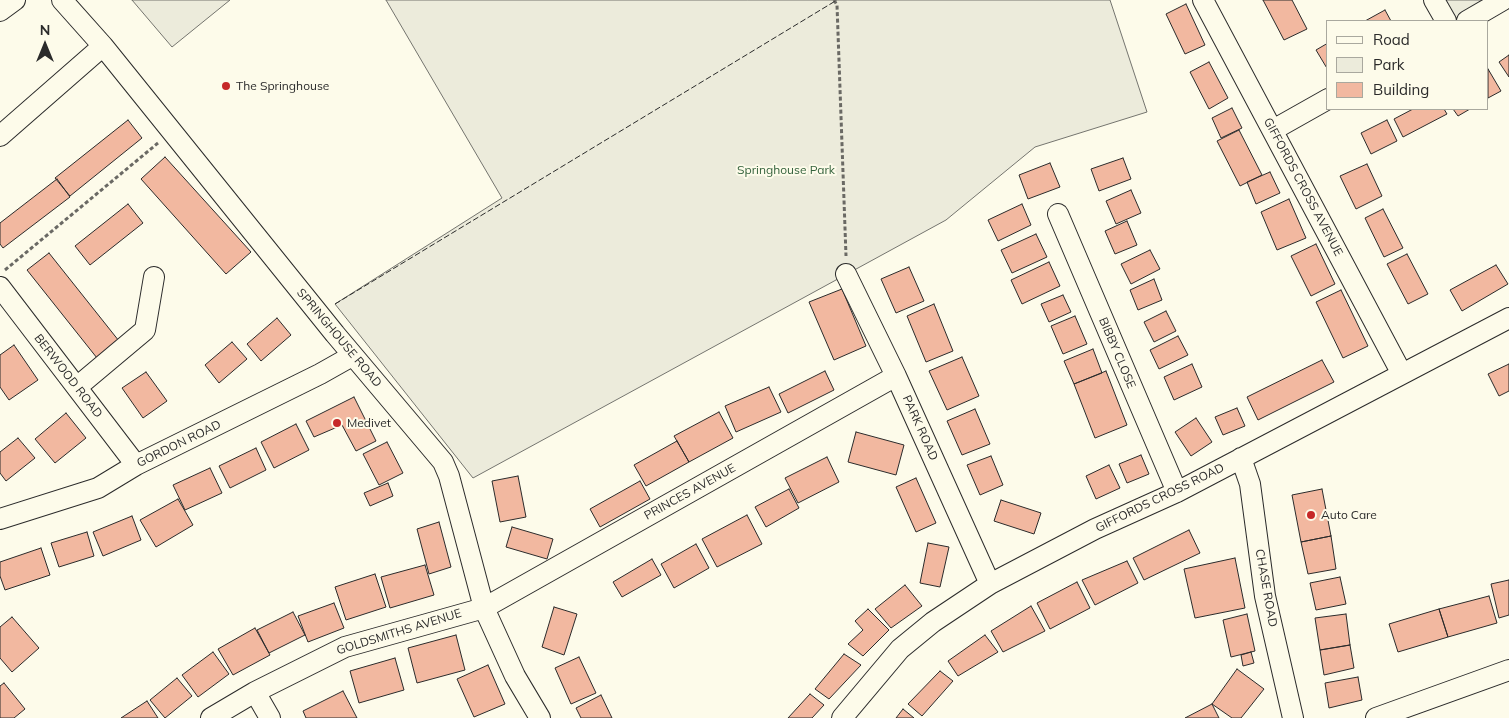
<!DOCTYPE html>
<html>
<head>
<meta charset="utf-8">
<style>
  body { margin:0 }
  #map { position:relative; width:1509px; height:718px; overflow:hidden; background:#fdfbea; font-family:Mulish,sans-serif }
  canvas { display:block }
  .legend { position:absolute; left:1326px; top:20px; width:162px; height:90px; box-sizing:border-box; background:#fdfbea; border:1px solid #a9a89e; margin:0; padding:6px 9px; list-style:none; font-size:15px; color:#2b2b2b }
  .legend li { display:flex; align-items:center; gap:10px; height:25px }
  .legend b { width:25px; border:1px solid #a9a89e }
  .north { position:absolute; left:20px; top:20px; width:50px; height:50px; -webkit-text-stroke:4px #fdfbea; paint-order:stroke; rotate:0deg; font-size:14px; font-weight:700; line-height:20px; text-align:center; color:#2b2b2b }
  .north::after { content:''; display:block; margin:auto; width:18px; height:22px; background:#2b2b2b; clip-path:polygon(50% 0,100% 100%,50% 72%,0 100%) }
</style>
</head>
<body>
<div id="map">
<canvas width="1509" height="718"></canvas>
<ul class="legend">
<li><b style="height:6px;background:#fdfbea"></b>Road</li>
<li><b style="height:14px;background:#ecebdb"></b>Park</li>
<li><b style="height:14px;background:#f2b8a0"></b>Building</li>
</ul>
<div class="north">N</div>
</div>
<script>
const ctx = document.querySelector('canvas').getContext('2d');
ctx.lineJoin = 'round';
function fillPath(path, color) { ctx.fillStyle = color; ctx.fill(path, 'evenodd'); }
const shape = rows => new Path2D(rows.map(r => 'M' + r).join(''));
function strokePath(path, color, width, dash) { ctx.strokeStyle = color; ctx.lineWidth = width; ctx.lineCap = dash ? 'butt' : 'round'; ctx.setLineDash(dash || []); ctx.stroke(path); }
function write(font, color, halo, rows, align = 'center') {
  ctx.font = font + ' Mulish,sans-serif'; ctx.lineWidth = 4; ctx.setLineDash([]); ctx.textBaseline = 'middle'; ctx.strokeStyle = halo; ctx.fillStyle = color; for (const [text, x, y, turn = 0] of rows) {
    ctx.save(); ctx.translate(x, y); ctx.rotate((+turn || 0) * Math.PI / 180); ctx.textAlign = isNaN(turn) ? turn : align; if (halo) ctx.strokeText(text, 0, 0); ctx.fillText(text, 0, 0); ctx.restore();
  }
}
const green = shape([
  [132,0,230,0,172,47,132,0],
  [386,0,1110,0,1147,112,1035,147,946,220,473,478,335,304,502,198,386,0],
  [1434,0,1503,0,1467,21,1446,21,1434,0]
]);
fillPath(green, '#ecebdb');
strokePath(green, '#74746e', 1);
const building = shape([
  [1263,0,1292,0,1307,29,1284,40,1263,0],
  [1186,4,1205,45,1185,54,1166,14,1186,4],
  [1385,10,1391,21,1365,21,1385,10],
  [1328,43,1328,70,1316,50,1328,43],
  [1509,55,1509,77,1499,62,1509,55],
  [1209,62,1228,98,1209,109,1190,72,1209,62],
  [1488,69,1501,91,1488,98,1488,69],
  [1232,108,1242,128,1221,138,1212,118,1232,108],
  [1413,109,1444,109,1447,114,1403,137,1394,119,1413,109],
  [1453,109,1470,109,1458,116,1453,109],
  [128,120,142,138,70,196,55,178,128,120],
  [1387,120,1397,141,1371,154,1361,133,1387,120],
  [1239,130,1262,175,1240,186,1217,141,1239,130],
  [165,157,251,252,226,274,141,179,165,157],
  [1123,158,1131,179,1099,191,1091,169,1123,158],
  [1050,163,1060,187,1028,199,1019,175,1050,163],
  [1367,164,1382,196,1356,209,1340,176,1367,164],
  [1270,172,1280,193,1256,204,1247,182,1270,172],
  [57,179,70,197,3,248,0,244,0,223,57,179],
  [1131,190,1141,213,1116,224,1106,201,1131,190],
  [1289,199,1306,238,1277,250,1261,212,1289,199],
  [128,204,143,223,90,265,75,246,128,204],
  [1022,204,1031,225,998,241,988,220,1022,204],
  [1383,209,1403,248,1384,257,1365,218,1383,209],
  [1127,221,1137,245,1115,254,1105,231,1127,221],
  [1036,234,1047,257,1012,273,1001,250,1036,234],
  [1316,244,1335,284,1311,296,1291,256,1316,244],
  [1150,250,1160,269,1131,284,1121,264,1150,250],
  [49,253,119,341,97,358,27,270,49,253],
  [1407,254,1428,294,1408,304,1387,264,1407,254],
  [1049,262,1060,286,1022,304,1011,280,1049,262],
  [1496,265,1508,284,1462,311,1450,290,1496,265],
  [909,267,924,301,896,313,881,279,909,267],
  [1154,279,1162,300,1138,310,1130,290,1154,279],
  [842,289,866,346,834,360,809,302,842,289],
  [1341,290,1368,346,1343,358,1316,302,1341,290],
  [1063,295,1071,312,1049,322,1041,304,1063,295],
  [934,304,953,351,926,362,907,316,934,304],
  [1166,311,1176,331,1154,342,1144,322,1166,311],
  [1075,316,1087,344,1063,354,1051,326,1075,316],
  [277,318,291,335,261,361,247,344,277,318],
  [1178,336,1188,355,1159,369,1150,350,1178,336],
  [232,342,247,359,219,383,205,365,232,342],
  [14,345,38,380,9,400,0,387,0,355,14,345],
  [1093,349,1102,373,1074,384,1064,361,1093,349],
  [962,357,979,396,947,410,929,371,962,357],
  [1322,360,1334,382,1258,420,1247,397,1322,360],
  [1192,364,1202,387,1174,400,1164,377,1192,364],
  [1509,364,1509,391,1499,396,1488,374,1509,364],
  [825,371,834,390,788,413,779,394,825,371],
  [1106,371,1127,425,1095,438,1074,384,1106,371],
  [146,372,167,401,143,418,122,388,146,372],
  [769,387,781,412,736,432,725,406,769,387],
  [354,397,376,441,356,451,342,425,314,437,306,421,354,397],
  [1237,408,1245,426,1223,435,1215,417,1237,408],
  [975,409,990,444,962,455,947,421,975,409],
  [719,412,733,438,689,462,674,436,719,412],
  [66,413,86,438,55,463,35,439,66,413],
  [1196,418,1212,442,1191,456,1175,432,1196,418],
  [296,424,309,450,274,468,261,442,296,424],
  [856,432,904,445,896,475,848,462,856,432],
  [18,438,35,458,6,481,0,473,0,452,18,438],
  [677,441,689,462,646,486,634,465,677,441],
  [387,442,403,473,379,485,363,454,387,442],
  [256,448,266,470,230,488,219,466,256,448],
  [1141,455,1149,474,1127,483,1119,464,1141,455],
  [991,456,1003,485,980,495,967,465,991,456],
  [827,457,839,482,798,503,785,478,827,457],
  [1109,465,1120,488,1096,499,1086,476,1109,465],
  [210,468,222,493,185,510,173,485,210,468],
  [518,476,526,517,500,522,492,481,518,476],
  [916,478,936,523,916,532,896,487,916,478],
  [640,481,650,499,600,527,590,509,640,481],
  [388,483,393,496,370,506,364,493,388,483],
  [789,489,799,508,766,527,755,507,789,489],
  [1322,489,1331,536,1301,542,1292,495,1322,489],
  [178,499,193,525,156,547,140,520,178,499],
  [1001,500,1041,513,1034,534,994,521,1001,500],
  [747,515,762,544,717,567,702,539,747,515],
  [132,516,141,540,103,556,93,532,132,516],
  [439,522,451,567,429,574,417,529,439,522],
  [512,527,553,539,547,559,506,547,512,527],
  [1189,530,1200,553,1144,580,1133,558,1189,530],
  [87,532,94,556,59,567,51,543,87,532],
  [1331,536,1336,569,1308,574,1301,542,1331,536],
  [928,543,949,547,940,587,920,583,928,543],
  [696,544,709,568,674,588,661,564,696,544],
  [41,548,50,575,5,590,0,576,0,562,41,548],
  [1235,558,1245,608,1195,618,1184,569,1235,558],
  [652,559,661,575,622,597,613,582,652,559],
  [1127,561,1138,583,1095,605,1082,580,1127,561],
  [425,565,434,595,390,608,381,577,425,565],
  [375,574,386,607,346,620,335,587,375,574],
  [1340,577,1346,604,1316,610,1310,583,1340,577],
  [1509,580,1509,615,1499,618,1491,584,1509,580],
  [1077,582,1090,608,1050,629,1037,603,1077,582],
  [905,585,922,606,891,628,875,609,905,585],
  [1489,596,1497,623,1448,637,1439,609,1489,596],
  [334,603,344,628,308,642,298,616,334,603],
  [1031,606,1045,631,1003,652,991,631,1031,606],
  [554,607,577,614,564,655,542,647,554,607],
  [868,609,889,630,863,656,848,644,863,630,855,621,868,609],
  [1439,609,1448,637,1398,652,1389,624,1439,609],
  [293,612,305,635,269,653,257,630,293,612],
  [1247,614,1255,651,1231,657,1223,620,1247,614],
  [1346,614,1350,645,1320,650,1315,618,1346,614],
  [12,617,39,648,12,672,0,658,0,627,12,617],
  [255,628,270,655,233,675,218,649,255,628],
  [456,635,465,670,417,683,408,648,456,635],
  [985,635,998,652,958,676,948,661,985,635],
  [1350,645,1354,668,1324,675,1320,650,1350,645],
  [213,652,229,674,198,697,182,675,213,652],
  [1251,652,1254,663,1243,666,1241,655,1251,652],
  [844,654,861,665,829,699,815,689,844,654],
  [579,657,596,693,571,704,555,668,579,657],
  [395,658,404,690,359,703,350,671,395,658],
  [488,665,505,704,474,717,457,679,488,665],
  [1237,669,1264,689,1241,718,1232,718,1212,704,1237,669],
  [940,671,953,681,922,716,908,704,940,671],
  [1358,677,1362,700,1329,708,1325,683,1358,677],
  [177,678,192,696,165,718,150,700,177,678],
  [4,683,25,709,14,718,0,718,0,686,4,683],
  [343,691,357,718,306,718,303,711,343,691],
  [810,694,824,705,812,718,788,718,810,694],
  [601,695,612,718,581,718,576,708,601,695],
  [147,701,158,718,121,718,147,701],
  [1212,704,1219,718,1185,718,1212,704],
  [903,709,914,718,896,718,903,709]
]);
fillPath(building, '#f2b8a0');
strokePath(building, '#2b2b2b', 1);
const minor = shape([
  [62,0,103,46,335,334,443,462,449,476,484,608,515,676,540,718],
  [1203,0,1402,374],
  [1434,0,1446,21],
  [0,11,15,0],
  [1467,21,1503,0],
  [1273,130,1328,99],
  [0,136,103,46],
  [1058,214,1177,492],
  [846,274,896,376,990,584],
  [0,287,136,465],
  [77,387,145,330,154,277],
  [1241,458,1250,484,1265,596,1293,718],
  [0,519,98,488,136,465,320,374,352,356],
  [255,692,270,718],
  [211,718,255,692,345,647,484,608,896,376],
  [842,718,900,649,933,622,990,584,1095,529,1177,492,1509,318],
  [1376,718,1509,670]
]);
strokePath(minor, '#2b2b2b', 22);
strokePath(shape([
  [834,0,837,5,846,256],
  [5,270,158,143]
]), '#6a6964', 3, [4, 2.5]);
strokePath(minor, '#fdfbea', 20);
strokePath(shape([
  [335,304,837,0]
]), '#2b2b2b', 1, [6, 2.5]);
for (const [x, y, r, color] of [
  [226,86,5,"#c62828"],
  [337,423,5,"#c62828"],
  [1311,515,5,"#c62828"]
]) { const dot = new Path2D(); dot.arc(x, y, r, 0, 2 * Math.PI); ctx.fillStyle = color; ctx.fill(dot); strokePath(dot, '#fdfbea', 2); }
write('12px', '#2b2b2b', '#fdfbea', [
  ["The Springhouse",236,86],
  ["Medivet",347,423],
  ["Auto Care",1321,515]
], 'left');
write('12px', '#34623c', '#fdfbea', [
  ["Springhouse Park",786,170]
]);
write('12px', '#2b2b2b', '#fdfbea', [
  ["GIFFORDS CROSS AVENUE",1303,187,62],
  ["SPRINGHOUSE ROAD",339,338,50],
  ["BIBBY CLOSE",1117,353,67],
  ["BERWOOD ROAD",68,376,52],
  ["PARK ROAD",920,428,66],
  ["GORDON ROAD",179,444,-26],
  ["PRINCES AVENUE",690,492,-29],
  ["GIFFORDS CROSS ROAD",1160,498,-26],
  ["CHASE ROAD",1266,588,80],
  ["GOLDSMITHS AVENUE",399,632,-17]
]);
</script>
</body>
</html>
